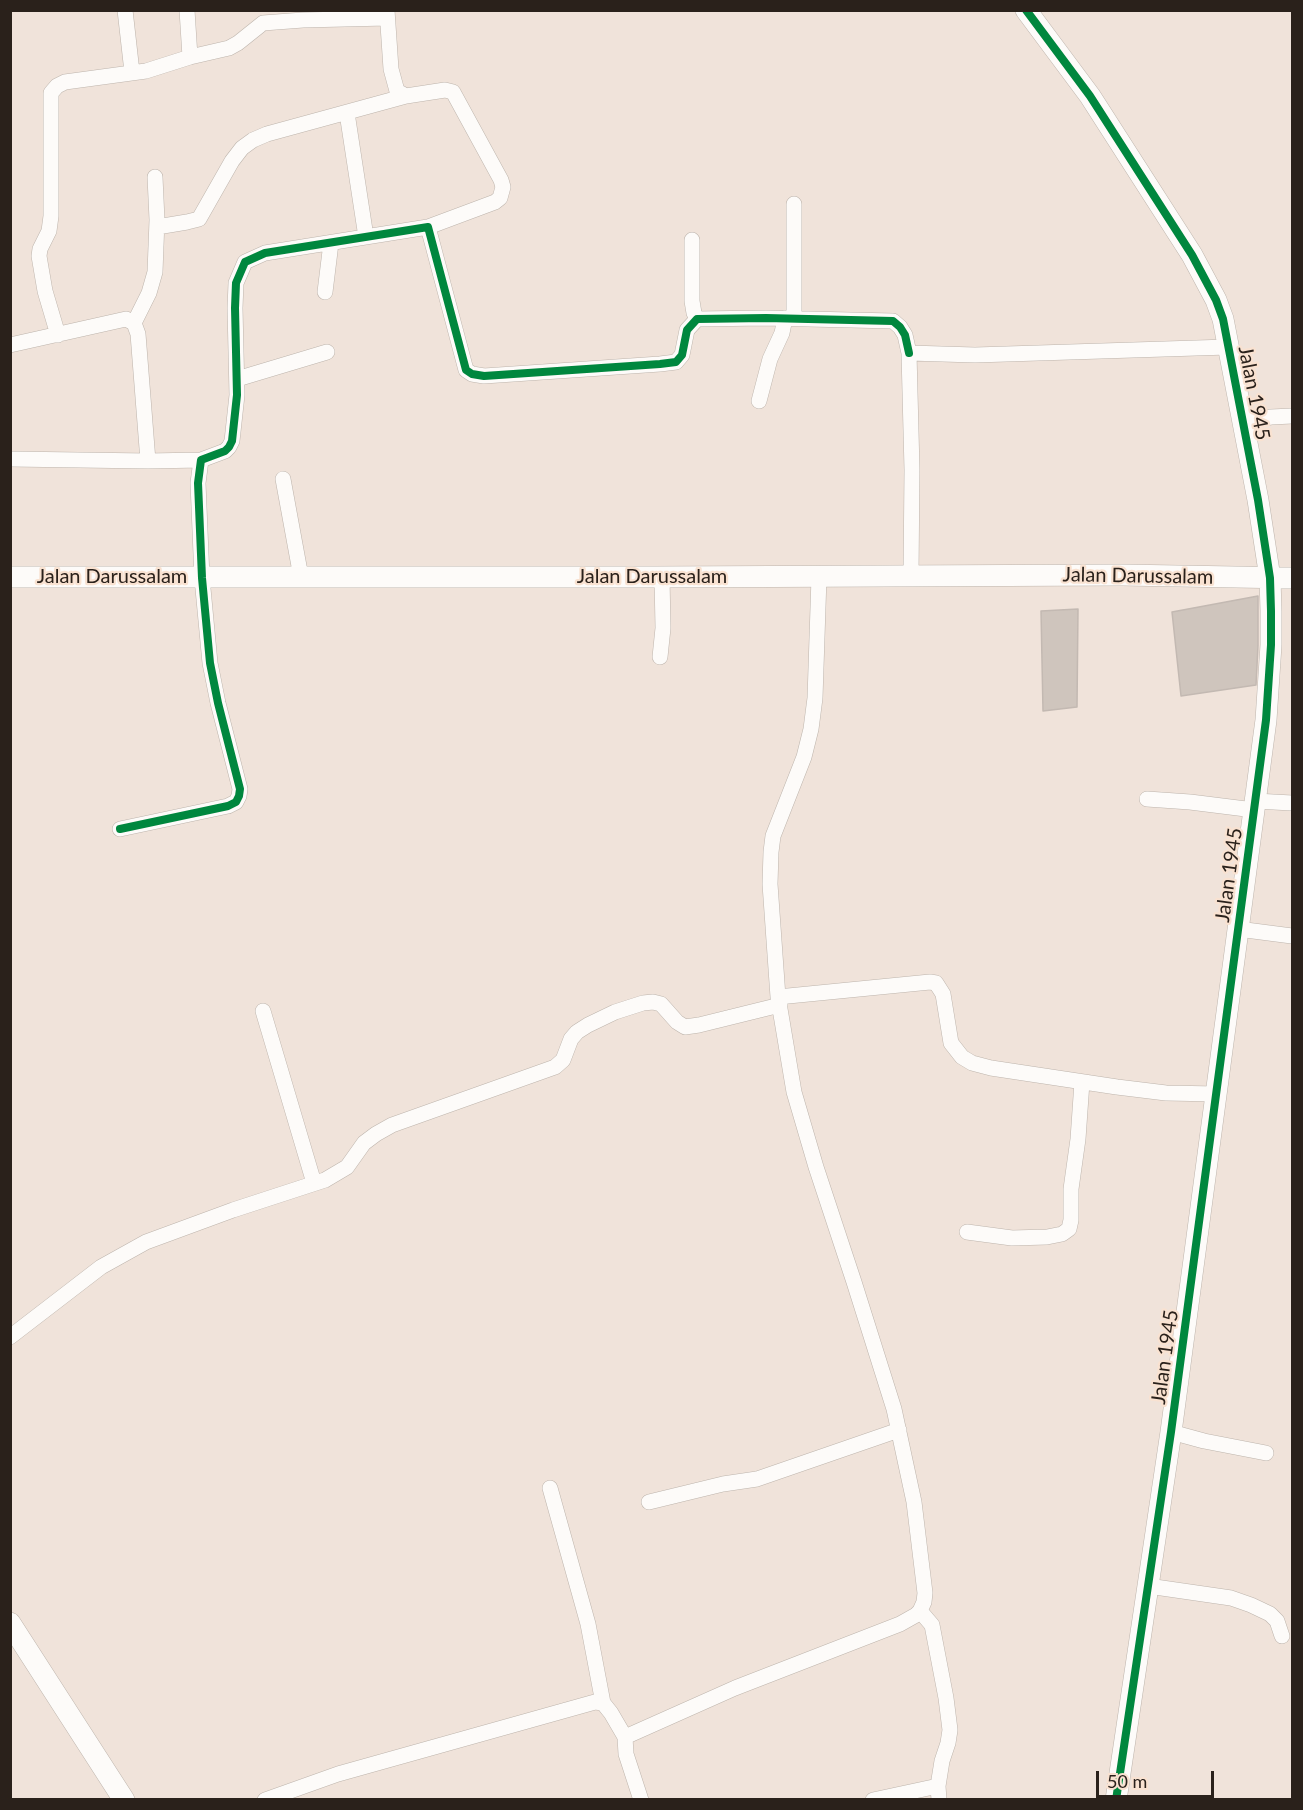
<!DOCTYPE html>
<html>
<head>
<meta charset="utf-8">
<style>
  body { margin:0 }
  #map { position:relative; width:1303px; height:1810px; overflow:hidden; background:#f0e3da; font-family:Lato,sans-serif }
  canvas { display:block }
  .frame { position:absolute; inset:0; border:12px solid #2a211b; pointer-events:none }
  .scale { position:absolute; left:1096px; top:1771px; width:118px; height:27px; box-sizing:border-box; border:3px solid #2a211b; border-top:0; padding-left:8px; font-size:18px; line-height:21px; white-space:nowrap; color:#2a211b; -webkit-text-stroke:4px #f9e2d1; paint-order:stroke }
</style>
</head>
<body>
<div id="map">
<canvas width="1303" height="1810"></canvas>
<div class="frame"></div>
<div class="scale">50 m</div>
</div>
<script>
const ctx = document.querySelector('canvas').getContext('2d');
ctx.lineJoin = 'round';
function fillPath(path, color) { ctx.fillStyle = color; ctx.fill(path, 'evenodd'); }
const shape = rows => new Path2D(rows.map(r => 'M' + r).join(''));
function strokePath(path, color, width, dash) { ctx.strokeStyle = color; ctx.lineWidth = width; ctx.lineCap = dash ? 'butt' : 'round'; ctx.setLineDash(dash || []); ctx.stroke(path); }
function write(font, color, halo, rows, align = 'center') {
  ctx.font = font + ' Lato,sans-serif'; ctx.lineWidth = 4.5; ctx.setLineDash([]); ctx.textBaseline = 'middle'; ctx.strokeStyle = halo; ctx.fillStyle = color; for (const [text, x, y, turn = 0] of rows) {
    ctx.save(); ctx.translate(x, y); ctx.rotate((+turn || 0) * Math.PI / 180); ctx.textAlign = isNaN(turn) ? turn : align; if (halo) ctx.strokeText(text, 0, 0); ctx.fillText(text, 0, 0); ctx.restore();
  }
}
const building = shape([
  [1258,596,1258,645,1256,685,1181,696,1172,612,1258,596],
  [1078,609,1077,707,1043,711,1041,611,1078,609]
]);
fillPath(building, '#cfc5bd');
strokePath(building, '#c3b9b2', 1.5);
const street = shape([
  [125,10,132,72],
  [187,10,190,57,229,48,238,43,263,23,303,20,387,18],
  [387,10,391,69,397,91,406,96,445,90,453,92,501,180,503,187,500,198,495,202,428,227],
  [347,113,366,237],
  [157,227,187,222,199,219,232,161,242,148,253,140,267,134,406,96],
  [692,240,692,301,694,313,697,319],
  [325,292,331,243],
  [794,318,794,204],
  [134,323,149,293,155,272,157,220,155,177],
  [58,335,45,291,39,256,40,249,49,231,51,216,51,93,57,86,65,82,146,71,190,57],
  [10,345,126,319,134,323,138,334,148,461],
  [237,379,327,352],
  [759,401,770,359,782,333,785,318],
  [1242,422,1271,417,1292,416],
  [10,459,148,461,201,460],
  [283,479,301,577],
  [911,575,912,470,909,353,975,355,1228,347],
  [660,657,663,628,662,577],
  [1147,799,1190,802,1254,810],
  [1255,801,1292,803],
  [120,829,228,806,236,802,239,796,240,789,218,703,210,663,202,578,198,483,201,460,225,451,229,447,232,441,237,395,235,308,236,283,245,262,265,253,428,227,466,370,472,374,484,376,660,364,676,362,682,355,687,330,697,319,766,318,893,321,900,327,905,335,909,353],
  [1238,929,1292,936],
  [778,997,930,982,936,983,943,994,951,1043,962,1057,972,1063,991,1068,1117,1087,1166,1093,1216,1094],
  [263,1011,314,1183],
  [967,1232,1012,1238,1047,1237,1062,1234,1069,1229,1071,1220,1071,1189,1078,1139,1082,1082],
  [10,1337,101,1267,146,1242,233,1210,325,1180,347,1167,364,1143,376,1134,392,1125,555,1067,563,1060,571,1039,577,1032,588,1025,615,1012,643,1003,653,1002,661,1004,677,1022,685,1027,699,1025,780,1005],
  [1171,1432,1204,1441,1266,1453],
  [550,1488,588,1624,603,1703],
  [649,1502,723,1484,757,1479,899,1430],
  [1148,1586,1231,1598,1251,1605,1270,1614,1277,1621,1282,1636],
  [920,1611,932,1625,946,1698,950,1730,948,1743,942,1761,938,1786,939,1800],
  [265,1800,338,1774,595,1702,603,1703,611,1713,625,1737],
  [641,1800,626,1754,625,1737,735,1688,900,1624,916,1615,920,1611,924,1602,925,1593,914,1502,894,1409,854,1282,816,1167,794,1092,778,997,770,884,771,852,773,836,804,757,811,729,815,698,819,577],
  [873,1800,938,1786]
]);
const secondary = shape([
  [1026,10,1090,96,1192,255,1216,300,1223,319,1258,500,1270,578,1271,611,1271,645,1266,720,1254,810,1171,1432,1116,1800],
  [10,577,656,577,1122,575,1292,578],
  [10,1623,124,1800]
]);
strokePath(street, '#bdb4ac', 16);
strokePath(secondary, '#bdb4ac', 22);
strokePath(street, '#fdfbf9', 15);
strokePath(secondary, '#fdfbf9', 21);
strokePath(shape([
  [1026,10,1090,96,1192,255,1216,300,1223,319,1258,500,1270,578,1271,611,1271,645,1266,720,1254,810,1171,1432,1116,1800],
  [120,829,228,806,236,802,239,796,240,789,218,703,210,663,202,578,198,483,201,460,225,451,229,447,232,441,237,395,235,308,236,283,245,262,265,253,428,227,466,370,472,374,484,376,660,364,676,362,682,355,687,330,697,319,766,318,893,321,900,327,905,335,909,353]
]), '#00873e', 8);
write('20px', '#2a211b', '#f9e2d1', [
  ["Jalan 1945",1254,393,79],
  ["Jalan Darussalam",1138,576,1],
  ["Jalan Darussalam",112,577],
  ["Jalan Darussalam",652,577],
  ["Jalan 1945",1229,875,-82],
  ["Jalan 1945",1165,1357,-82]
]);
</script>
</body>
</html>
